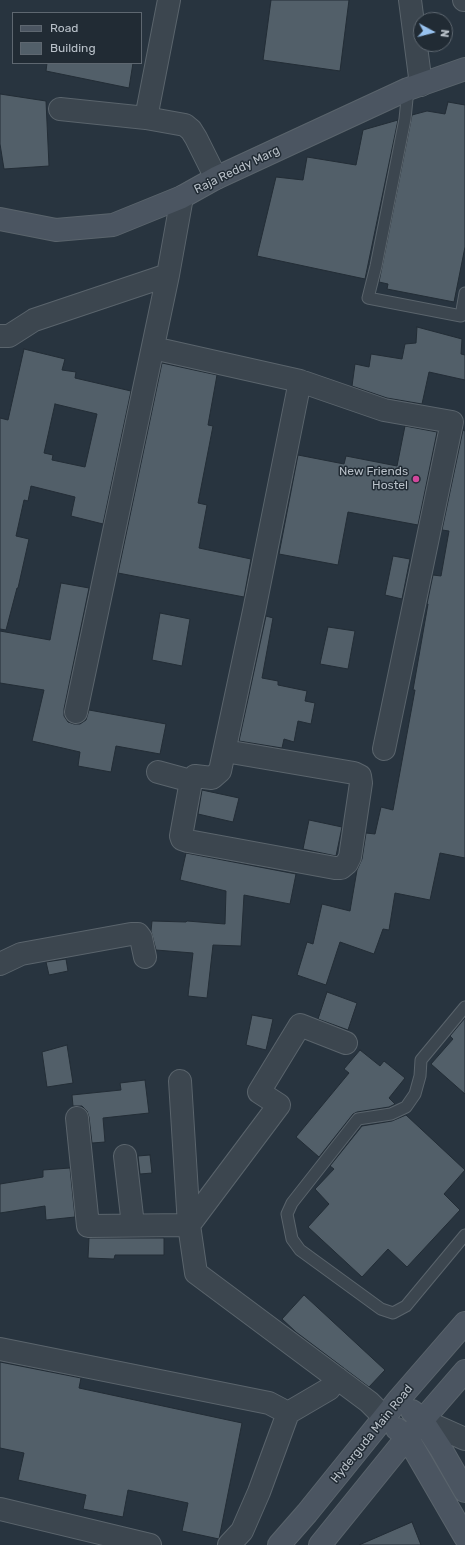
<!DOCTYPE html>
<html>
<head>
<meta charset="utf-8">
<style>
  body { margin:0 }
  #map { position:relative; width:465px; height:1545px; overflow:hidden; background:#28343f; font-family:Rubik,sans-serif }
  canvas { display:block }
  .legend { position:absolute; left:12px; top:12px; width:130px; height:52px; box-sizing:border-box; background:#212b34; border:1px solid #5e6770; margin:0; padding:5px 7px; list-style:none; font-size:12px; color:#b9c1c9 }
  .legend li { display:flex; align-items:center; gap:8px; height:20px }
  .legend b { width:20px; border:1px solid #5e6770 }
  .north { position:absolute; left:413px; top:12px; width:40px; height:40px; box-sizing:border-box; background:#212b34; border:1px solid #5e6770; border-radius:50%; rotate:97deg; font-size:11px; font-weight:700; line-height:16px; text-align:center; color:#b9c1c9 }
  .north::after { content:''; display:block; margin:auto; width:14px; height:18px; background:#98c2ef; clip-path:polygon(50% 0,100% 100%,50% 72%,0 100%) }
</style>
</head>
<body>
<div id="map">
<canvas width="465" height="1545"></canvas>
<ul class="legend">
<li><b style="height:5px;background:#4b5561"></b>Road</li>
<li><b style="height:11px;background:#525f69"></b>Building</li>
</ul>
<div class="north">N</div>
</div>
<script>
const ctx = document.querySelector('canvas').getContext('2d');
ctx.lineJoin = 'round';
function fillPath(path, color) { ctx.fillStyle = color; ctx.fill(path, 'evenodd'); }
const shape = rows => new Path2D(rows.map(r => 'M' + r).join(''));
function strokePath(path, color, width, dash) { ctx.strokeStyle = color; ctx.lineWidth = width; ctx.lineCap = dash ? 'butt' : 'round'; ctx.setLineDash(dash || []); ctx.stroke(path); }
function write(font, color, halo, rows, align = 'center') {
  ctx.font = font + ' Rubik,sans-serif'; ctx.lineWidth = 3; ctx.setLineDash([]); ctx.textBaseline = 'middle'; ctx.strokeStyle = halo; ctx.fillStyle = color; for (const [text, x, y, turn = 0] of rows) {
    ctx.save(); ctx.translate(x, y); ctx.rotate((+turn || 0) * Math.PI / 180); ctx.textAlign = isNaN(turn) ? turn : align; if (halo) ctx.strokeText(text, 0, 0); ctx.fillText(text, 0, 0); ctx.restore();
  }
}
const building = shape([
  [271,0,349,0,340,71,263,60,271,0],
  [47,63,133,63,129,88,46,71,47,63],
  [0,94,46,101,49,166,4,169,0,144,0,94],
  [448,102,465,105,465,247,454,302,387,289,388,284,379,282,412,115,427,111,445,114,448,102],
  [398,120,365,279,257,256,276,177,303,180,307,157,356,165,363,130,398,120],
  [417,327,462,339,461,354,465,355,465,380,429,372,422,404,387,398,352,386,355,364,369,367,371,354,402,359,405,344,416,343,417,327],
  [24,349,65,359,62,370,76,372,75,378,131,391,103,524,71,516,75,497,31,486,28,501,24,500,16,536,29,539,18,588,17,588,6,630,0,629,0,418,8,420,24,349],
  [55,404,97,414,85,467,52,460,53,455,44,453,55,404],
  [162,363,217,375,208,425,213,426,198,503,207,505,199,548,251,559,244,597,118,573,162,363],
  [405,426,437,432,418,525,348,512,338,565,279,554,298,455,344,464,346,456,397,466,405,426],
  [463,430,465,431,465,858,440,853,430,900,395,893,389,930,383,929,374,954,340,942,326,985,297,975,307,942,313,944,322,904,350,911,357,870,362,859,366,833,375,834,381,807,393,810,415,690,413,690,428,604,427,604,433,575,441,576,449,531,442,530,463,430],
  [393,556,410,559,402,599,385,595,393,556],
  [61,583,89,588,64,709,64,716,68,722,74,724,80,724,86,720,89,710,166,724,160,754,116,746,111,772,78,766,80,752,32,741,44,690,0,683,0,631,50,640,61,583],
  [160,613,190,619,182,666,152,660,160,613],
  [266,616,273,618,262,678,278,681,278,685,307,691,305,701,315,703,311,724,298,721,294,742,284,739,282,748,239,741,266,616],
  [328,627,355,631,348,669,320,664,328,627],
  [202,790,239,798,233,822,198,814,202,790],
  [309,820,342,827,336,856,303,849,309,820],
  [186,853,296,874,290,904,244,895,241,946,213,945,207,998,188,996,193,953,156,950,151,931,152,921,186,922,187,921,225,924,226,891,180,880,186,853],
  [66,959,68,971,49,975,46,962,66,959],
  [327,992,357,1003,348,1030,318,1019,327,992],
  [252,1015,273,1019,266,1050,246,1045,252,1015],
  [465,1018,465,1094,431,1064,453,1039,450,1036,465,1018],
  [67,1045,73,1083,47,1087,42,1052,67,1045],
  [360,1050,380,1066,384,1061,405,1078,389,1098,395,1104,389,1107,357,1112,353,1114,319,1157,296,1137,349,1073,344,1069,360,1050],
  [145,1080,149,1113,103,1118,105,1142,92,1143,89,1117,87,1111,82,1106,73,1106,72,1095,121,1090,120,1083,145,1080],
  [406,1115,465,1170,444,1194,460,1210,407,1267,388,1249,362,1277,308,1227,329,1204,315,1189,334,1169,330,1166,362,1126,392,1121,406,1115],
  [150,1155,152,1173,140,1174,138,1156,150,1155],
  [70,1168,75,1217,46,1220,45,1206,0,1213,0,1184,43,1177,43,1170,70,1168],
  [89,1238,164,1238,164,1255,115,1255,114,1259,88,1258,89,1238],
  [304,1295,385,1370,369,1387,296,1332,282,1319,304,1295],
  [0,1362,81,1378,79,1388,242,1423,219,1539,182,1531,188,1503,128,1490,123,1517,83,1509,86,1495,18,1480,24,1453,0,1448,0,1362],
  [412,1522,421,1545,359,1545,412,1522]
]);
fillPath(building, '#525f69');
strokePath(building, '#232d36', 1);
const lane = shape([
  [408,89,405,119,376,266,368,298,461,316,465,293],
  [465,1007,421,1060,420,1076,415,1094,406,1107,391,1114,358,1119,292,1203,287,1214,292,1239,300,1250,381,1309,393,1313,406,1306,465,1235]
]);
const street = shape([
  [410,0,421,85],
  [464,0,465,0],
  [60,109,146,118,185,125,191,130,196,138,216,178],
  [146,118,169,0],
  [0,336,9,336,34,320,168,275],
  [153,348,300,381,384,410,452,422,384,749],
  [76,712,168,275,182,197],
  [225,751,354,773,360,776,361,783,350,857,347,863,341,868,335,868,188,841,182,839,181,836,191,781,195,776,212,778,220,771,254,611,300,381],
  [158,772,191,781],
  [0,964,21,954,131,934,138,934,141,938,145,957],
  [180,1081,189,1225,196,1273,369,1402,384,1417],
  [77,1118,88,1226,189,1225,279,1105,259,1092,300,1025,346,1043],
  [125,1156,133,1225],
  [0,1349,269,1403,288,1413,259,1492,242,1531,229,1545],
  [288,1413,329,1389,337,1378],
  [422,1420,465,1439],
  [0,1509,150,1545]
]);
const secondary = shape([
  [0,219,56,230,113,225,182,197,216,178,408,89,465,69],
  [412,1411,422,1420,441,1449,465,1491],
  [397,1429,407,1437,465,1537],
  [279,1545,307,1513,399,1399,465,1323],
  [320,1545,400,1446,465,1371]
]);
strokePath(lane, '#5a646c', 13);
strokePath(street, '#5a646c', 24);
strokePath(secondary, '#5a646c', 24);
strokePath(lane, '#3c464f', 11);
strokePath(street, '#3c464f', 22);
strokePath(secondary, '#4b5561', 22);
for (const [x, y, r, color] of [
  [416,479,4,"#d1479c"]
]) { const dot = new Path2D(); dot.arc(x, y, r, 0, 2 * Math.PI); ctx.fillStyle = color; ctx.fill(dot); strokePath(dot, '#212b34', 1.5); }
write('12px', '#b9c1c9', '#212b34', [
  ["Raja Reddy Marg",237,170,-26],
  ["Hyderguda Main Road",372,1434,-51]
]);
write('12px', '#b9c1c9', '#212b34', [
  ["New Friends",408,472],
  ["Hostel",408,486]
], 'right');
</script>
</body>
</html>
